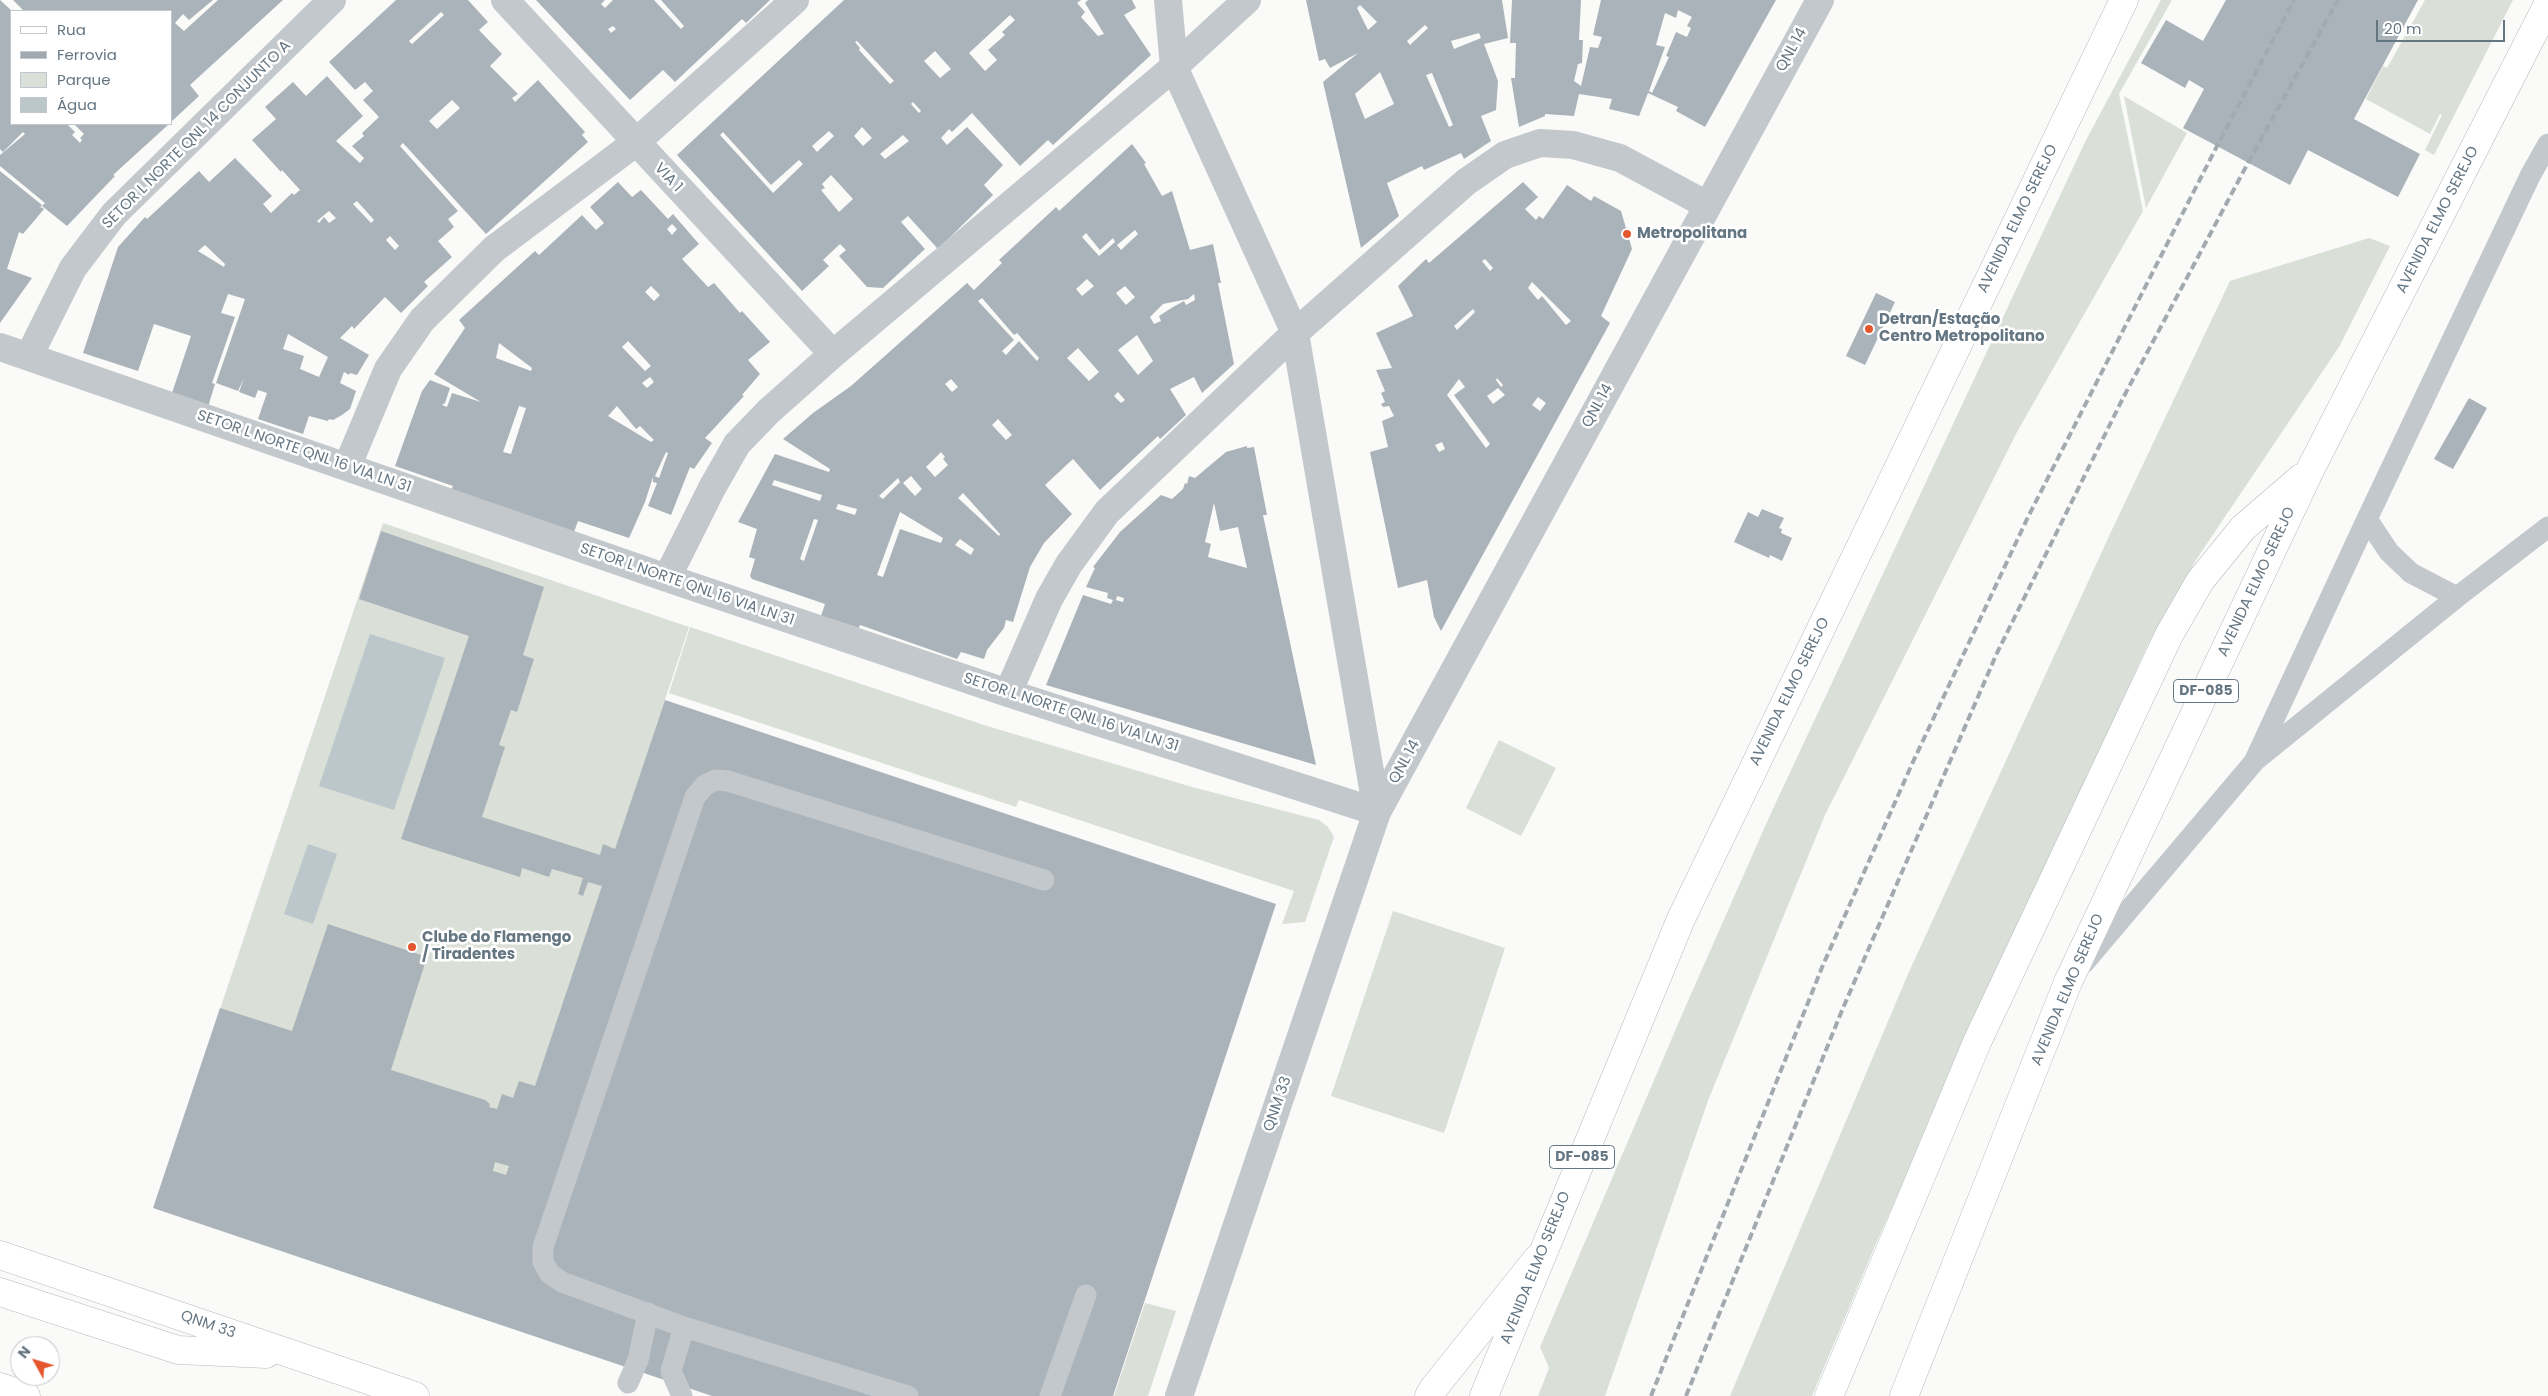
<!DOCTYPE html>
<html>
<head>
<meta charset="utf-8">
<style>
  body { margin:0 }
  #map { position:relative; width:2548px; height:1396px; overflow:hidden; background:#fafaf8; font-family:Poppins,sans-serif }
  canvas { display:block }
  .legend { position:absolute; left:10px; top:10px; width:162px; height:115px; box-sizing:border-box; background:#fff; border:1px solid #c1c8cd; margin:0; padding:6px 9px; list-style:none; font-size:15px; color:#657683 }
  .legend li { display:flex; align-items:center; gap:10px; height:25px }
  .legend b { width:25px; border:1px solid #c1c8cd }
  .north { position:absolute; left:10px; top:1336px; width:50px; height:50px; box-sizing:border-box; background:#fff; border:1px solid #c1c8cd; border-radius:50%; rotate:309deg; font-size:14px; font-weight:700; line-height:20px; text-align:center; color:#657683 }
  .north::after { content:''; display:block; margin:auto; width:18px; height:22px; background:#e4572e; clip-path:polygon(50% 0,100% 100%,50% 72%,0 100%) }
  .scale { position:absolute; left:2376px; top:20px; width:129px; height:22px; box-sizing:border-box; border:2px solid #657683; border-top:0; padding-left:6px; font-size:15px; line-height:18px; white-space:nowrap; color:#657683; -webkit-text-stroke:4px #fff; paint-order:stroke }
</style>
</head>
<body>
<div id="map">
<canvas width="2548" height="1396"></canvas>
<ul class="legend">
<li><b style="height:6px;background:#fff"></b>Rua</li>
<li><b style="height:6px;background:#a2aab0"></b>Ferrovia</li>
<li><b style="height:14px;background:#dadfd7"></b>Parque</li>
<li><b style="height:14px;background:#bbc7cb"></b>Água</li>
</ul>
<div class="north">N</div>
<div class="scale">20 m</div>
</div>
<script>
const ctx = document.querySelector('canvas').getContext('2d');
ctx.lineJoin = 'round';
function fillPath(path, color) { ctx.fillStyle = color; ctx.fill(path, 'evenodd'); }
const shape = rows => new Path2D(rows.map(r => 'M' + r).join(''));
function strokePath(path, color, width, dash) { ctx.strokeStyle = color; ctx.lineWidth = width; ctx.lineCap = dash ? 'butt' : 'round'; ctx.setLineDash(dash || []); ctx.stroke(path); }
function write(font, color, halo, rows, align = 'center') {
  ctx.font = font + ' Poppins,sans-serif'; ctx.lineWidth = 5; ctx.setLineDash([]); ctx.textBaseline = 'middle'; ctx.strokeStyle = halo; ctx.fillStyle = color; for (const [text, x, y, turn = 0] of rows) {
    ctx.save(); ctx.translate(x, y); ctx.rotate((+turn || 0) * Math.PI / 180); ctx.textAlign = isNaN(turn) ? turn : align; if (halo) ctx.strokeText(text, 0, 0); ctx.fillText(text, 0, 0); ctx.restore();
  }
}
fillPath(shape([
  [2161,0,2172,0,2119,94,2143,211,2017,432,1825,815,1709,1098,1605,1396,1538,1396,1549,1368,1540,1347,1684,1010,1771,813,2086,140],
  [2425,0,2513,0,2434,155,2425,150,2442,115,2440,114,2430,134,2366,99,2383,66,2387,68],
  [2124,96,2187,133,2146,208],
  [2369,238,2390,246,2339,347,2196,560,2148,644,1877,1241,1812,1396,1730,1396,1908,974,2110,534,2230,281],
  [383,523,689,627,465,1305,156,1200],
  [690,627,987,726,1192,787,1319,820,1328,827,1334,837,1305,922,1282,924,1294,891,1019,800,1016,807,669,693],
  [1499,740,1556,768,1521,836,1466,808],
  [1393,911,1505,948,1444,1133,1331,1096],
  [1145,1303,1176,1311,1148,1396,1114,1396]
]), '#dadfd7');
fillPath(shape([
  [370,634,445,658,394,810,319,786],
  [308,844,337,854,313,924,284,914]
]), '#bbc7cb');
fillPath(shape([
  [0,0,12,11,11,124,67,124,75,132,72,135,80,143,82,140,80,138,84,134,74,124,169,124,113,175,115,176,67,226,42,206,45,203,0,166,0,155,25,134,23,132,3,152,0,149],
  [13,0,213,0,189,20,183,14,175,23,184,31,218,0,283,0,190,85,199,96,171,122,171,11,24,11],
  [396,0,468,0,488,22,479,30,502,54,490,66,518,94,512,98,515,102,538,80,585,132,582,135,588,142,486,234,403,143,400,146,458,211,448,219,454,227,438,241,452,257,424,282,428,286,401,313,385,297,354,329,352,326,340,338,369,355,357,375,350,373,349,375,344,372,340,383,356,391,350,409,342,415,333,420,329,419,328,421,309,416,303,434,258,419,267,393,258,390,255,398,239,392,244,378,238,391,216,383,245,299,228,294,221,313,235,317,212,383,215,384,208,407,171,396,191,336,154,324,138,371,83,353,118,247,145,217,147,219,199,171,209,182,235,158,272,196,263,204,271,213,292,193,294,195,300,190,282,170,281,172,252,140,276,119,265,107,293,82,306,96,327,76,363,116,336,141,360,163,364,158,352,146,364,136,362,133,379,117,363,100,373,91,365,82,355,90,329,62],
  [441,12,444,15,412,44,409,41],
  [452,100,460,108,437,129,429,121],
  [357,201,374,220,371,223,353,204],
  [329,211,336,218,329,223,324,217,319,223,317,221],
  [390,236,399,246,395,250,386,240],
  [205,245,225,264,224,267,198,251],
  [288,334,328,357,319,377,300,369,304,356,283,349],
  [536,0,605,0,601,4,605,8,613,0,654,0,681,29,684,26,661,0,770,0,746,23,742,19,675,82,663,70,630,100],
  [613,26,616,29,611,33,608,29],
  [844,0,1081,0,1077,3,1085,12,1081,17,1098,36,1104,34,1085,3,1088,0,1132,0,1136,8,1124,15,1151,55,1053,145,1048,140,1020,166,972,113,952,132,949,129,941,138,947,145,967,127,1003,165,984,185,993,195,938,249,908,216,901,222,925,249,883,288,867,287,839,256,846,250,840,244,823,260,829,266,802,291,677,155],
  [1010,15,1015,20,1002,32,1005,35,988,50,997,60,985,71,969,53],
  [857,41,894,81,890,84,859,50,860,48,855,42],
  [935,51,951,69,940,78,924,61],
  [913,102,921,111,919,113,911,104],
  [862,127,872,138,863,146,854,136],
  [829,131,834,136,817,152,812,146],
  [723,132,771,185,799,160,803,164,773,193,720,135],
  [903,135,909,141,885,159,880,154],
  [831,175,853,199,839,212,821,190,825,188,822,184],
  [1306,0,1502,0,1508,38,1484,44,1498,81,1496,110,1481,116,1491,141,1464,159,1461,153,1424,170,1422,166,1387,183,1399,216,1361,248,1323,82,1358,53,1330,68,1325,59,1319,61],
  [1360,5,1377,22,1368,30,1357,8],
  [1425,25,1428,28,1410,45,1407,41],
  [1479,33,1481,38,1454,49,1451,41],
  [1380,72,1394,104,1365,119,1355,94],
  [1432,73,1453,125,1449,127,1426,75],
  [1512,0,1581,0,1579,40,1583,40,1582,63,1578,64,1574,81,1581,86,1590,47,1598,48,1602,37,1593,35,1601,0,1776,0,1705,127,1676,111,1678,107,1648,93,1639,116,1609,109,1612,99,1579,94,1574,116,1545,114,1545,116,1519,127,1511,78,1515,78,1516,43,1510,43],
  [1678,10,1692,17,1687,26,1691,28,1687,37,1676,32,1666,56,1669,57,1652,93,1649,91,1665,47,1656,45,1665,13,1676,18],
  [2226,0,2418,0,2354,119,2420,154,2398,197,2308,150,2290,185,2183,128,2204,89,2189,80,2185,88,2141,63,2166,20,2203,41],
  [1132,144,1146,163,1144,164,1162,196,1172,191,1190,250,1213,244,1221,283,1218,283,1234,364,1202,393,1194,377,1170,389,1186,415,1160,439,1158,436,1100,490,1073,459,1045,485,1072,514,1044,543,1030,567,1013,622,1006,620,1004,628,987,650,984,659,961,652,957,659,860,625,859,628,821,616,825,604,752,579,750,576,755,559,749,557,757,529,738,522,775,454,829,472,830,469,783,439,813,413,851,386,967,283,974,290,1002,263,999,260,1056,207,1059,211],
  [1135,230,1138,234,1121,250,1117,245],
  [1086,233,1100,250,1113,238,1115,242,1099,256,1082,237],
  [1087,279,1094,286,1082,296,1076,289],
  [1125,286,1135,297,1126,305,1116,293],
  [1194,294,1195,300,1186,305,1184,301,1173,307,1159,316,1161,321,1154,324,1150,317,1163,304,1188,299],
  [982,298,1014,335,1017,333,1039,358,1037,361,1019,341,1006,355,1002,351,1014,340,978,301],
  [1137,335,1153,361,1138,375,1118,350],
  [1078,348,1099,372,1089,381,1067,358],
  [951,379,958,387,952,392,945,384],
  [1118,392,1125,400,1121,403,1114,396],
  [998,419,1012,435,1006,440,992,425],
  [941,452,945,457,943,459,948,465,935,477,926,467],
  [911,476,922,489,915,496,903,483],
  [898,478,900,482,883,499,879,496],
  [774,480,822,495,820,501,772,485],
  [963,493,1000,534,999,536,958,498],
  [838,504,857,509,855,515,836,509],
  [900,512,943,538,941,543,900,529,883,577,877,575],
  [814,519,818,520,804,561,800,559],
  [960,539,974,549,971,555,955,545],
  [0,171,42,205,39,209,41,207,44,209,23,234,19,232,7,269,32,278,0,323],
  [618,182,632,197,641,190,668,219,673,214,699,244,682,259,708,287,714,283,740,313,742,311,770,342,748,360,760,374,742,395,744,396,705,438,712,443,694,469,690,467,671,515,648,506,657,483,653,482,653,477,645,502,629,538,578,521,574,532,451,490,453,486,395,466,422,391,430,380,450,388,445,403,442,405,447,407,452,393,481,402,434,374,465,328,459,320,535,251,539,255,582,215,596,230,604,223,590,207],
  [672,224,677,229,672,235,667,229],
  [651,286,660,295,654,301,645,292],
  [628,341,651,366,645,371,622,347],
  [499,343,532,368,531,371,496,358],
  [650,377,654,382,647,388,642,383],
  [519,406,526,408,511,454,503,452],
  [617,406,636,429,640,426,654,440,651,442,608,416],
  [666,452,668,453,659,478,655,476],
  [1523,182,1538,197,1525,209,1536,220,1539,216,1543,219,1567,185,1591,201,1594,196,1621,211,1632,249,1601,316,1610,323,1441,631,1434,617,1427,580,1398,588,1370,452,1388,447,1382,421,1394,416,1389,406,1383,407,1381,404,1385,402,1381,393,1385,391,1376,370,1392,368,1376,333,1413,316,1398,286,1426,259,1429,263],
  [1485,259,1493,268,1490,271,1482,261],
  [1532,282,1571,321,1566,325,1542,296,1538,300,1528,288],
  [1473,309,1475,312,1457,330,1454,326],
  [1497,378,1503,385,1501,387,1496,380],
  [1459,379,1465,387,1454,395,1490,444,1486,448,1447,395],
  [1498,388,1505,395,1493,404,1487,396],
  [1538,397,1546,403,1540,411,1532,405],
  [1442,442,1445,449,1439,452,1435,445],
  [1876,293,1895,302,1865,365,1846,356],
  [2469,398,2487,408,2453,469,2434,459],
  [1247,446,1247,448,1254,447,1267,515,1263,515,1316,765,1046,685,1083,595,1111,604,1113,600,1107,598,1108,593,1086,587,1095,568,1093,567,1120,532,1161,495,1172,499,1183,489,1185,483,1187,484,1189,476,1195,478,1226,452],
  [1214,503,1220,531,1238,527,1247,568,1208,557,1211,544,1205,542],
  [1117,596,1124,598,1123,602,1116,600],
  [1762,509,1784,518,1779,528,1782,529,1781,533,1792,538,1782,561,1770,555,1769,558,1734,542,1748,512,1758,517],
  [381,531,544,587,523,655,534,659,517,712,511,710,499,745,505,747,482,817,600,855,603,844,615,849,665,700,1276,904,1113,1396,712,1396,153,1208,220,1008,292,1031,328,924,427,957,391,1070,485,1100,490,1104,489,1107,497,1109,502,1094,513,1098,519,1081,535,1086,537,1080,602,886,588,882,583,896,578,894,583,878,552,869,549,877,522,868,520,877,401,839,469,636,359,599],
  [495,1162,509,1166,506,1175,493,1171]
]), '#aab3b9');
const secondary = shape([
  [0,1255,415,1396],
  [0,1292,178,1350,266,1354],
  [0,1387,26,1396],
  [1429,1396,1433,1389,1537,1259]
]);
const primary = shape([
  [1484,1396,1681,919,2124,0],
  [1829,1396,1978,1040,2169,635,2200,581,2243,528,2301,478],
  [1904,1396,2068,982,2309,472,2548,4]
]);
strokePath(secondary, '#b3babf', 29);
strokePath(primary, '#b5babe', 29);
strokePath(shape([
  [2367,519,2389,552,2411,573,2457,597],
  [2257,759,2457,597,2548,527],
  [2084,963,2254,762,2367,519,2530,176,2548,144],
  [684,1327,908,1396],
  [628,1383,638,1360,648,1313],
  [682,1396,671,1371,684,1327,562,1282,550,1274,543,1262,543,1247,695,797,705,785,716,780,728,781,1044,880],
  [1050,1396,1086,1295]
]), '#c3c8cc', 21);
strokePath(shape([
  [1168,0,1174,67,1295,333,1377,812]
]), '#c3c8cc', 28);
strokePath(shape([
  [505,0,833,354],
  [0,347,667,578,1008,693,1377,812],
  [29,356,73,268,114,214,332,0],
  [347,467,388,369,422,320,494,249,635,143,795,0],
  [667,578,712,488,737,444,769,411,833,354,1174,67,1247,0],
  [1008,693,1049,599,1069,564,1107,512,1295,333,1466,182,1505,155,1540,143,1573,145,1620,158,1707,205]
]), '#c3c8cc', 28);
strokePath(shape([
  [1179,1396,1377,812,1820,0]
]), '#c3c8cc', 28);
strokePath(secondary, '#fff', 28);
strokePath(primary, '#fff', 28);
strokePath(shape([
  [1651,1396,1823,965,1912,764,2028,517,2218,144,2294,0],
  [1686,1396,1843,1008,1997,653,2123,398,2249,161,2338,0]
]), '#a2aab0', 4, [8, 4]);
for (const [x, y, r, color] of [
  [1627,234,5,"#e4572e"],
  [1869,329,5,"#e4572e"],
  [412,947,5,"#e4572e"]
]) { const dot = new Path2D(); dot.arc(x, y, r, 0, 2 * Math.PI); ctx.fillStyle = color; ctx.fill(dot); strokePath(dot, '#fff', 2); }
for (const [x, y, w] of [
  [2206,691,65],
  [1582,1157,65]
]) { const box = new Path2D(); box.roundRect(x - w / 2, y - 11.5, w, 23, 4); ctx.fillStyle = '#fff'; ctx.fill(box); strokePath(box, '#657683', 1); }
write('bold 14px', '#657683', null, [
  ["DF-085",2206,691],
  ["DF-085",1582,1157]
]);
write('15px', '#657683', '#fff', [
  ["QNL 14",1792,50,-61],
  ["SETOR L NORTE QNL 14 CONJUNTO A",197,135,-45],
  ["VIA 1",668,178,47],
  ["AVENIDA ELMO SEREJO",2018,219,-64],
  ["AVENIDA ELMO SEREJO",2438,220,-63],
  ["QNL 14",1598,406,-61],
  ["SETOR L NORTE QNL 16 VIA LN 31",304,452,19],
  ["AVENIDA ELMO SEREJO",2257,582,-65],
  ["SETOR L NORTE QNL 16 VIA LN 31",687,585,19],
  ["AVENIDA ELMO SEREJO",1790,692,-64],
  ["SETOR L NORTE QNL 16 VIA LN 31",1071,713,18],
  ["QNL 14",1405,762,-61],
  ["AVENIDA ELMO SEREJO",2068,990,-67],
  ["QNM 33",1278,1104,-71],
  ["AVENIDA ELMO SEREJO",1536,1268,-68],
  ["QNM 33",208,1325,19]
]);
write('bold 15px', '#657683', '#fff', [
  ["Metropolitana",1637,234],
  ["Detran/Estação",1879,320],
  ["Centro Metropolitano",1879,337],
  ["Clube do Flamengo",422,938],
  ["/ Tiradentes",422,955]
], 'left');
</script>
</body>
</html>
